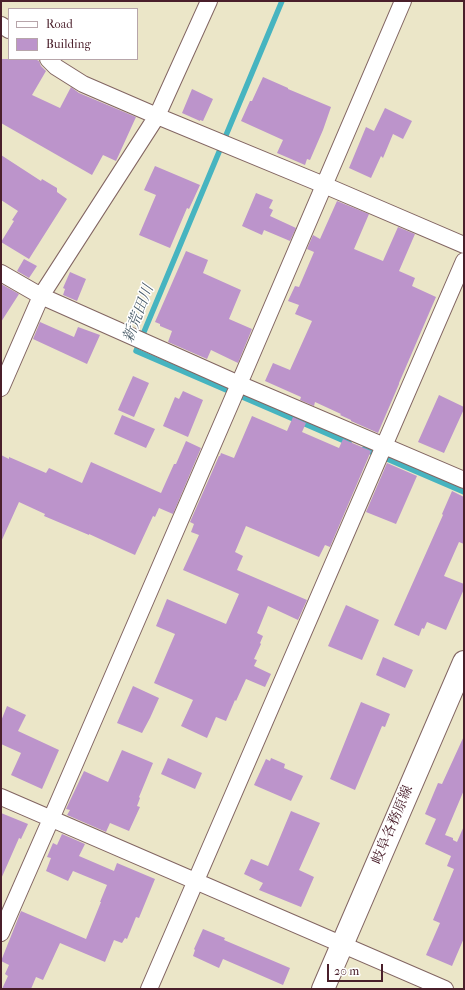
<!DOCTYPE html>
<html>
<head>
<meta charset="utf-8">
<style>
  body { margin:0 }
  #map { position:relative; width:465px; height:990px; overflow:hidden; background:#ebe6c8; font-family:"IM FELL French Canon",serif }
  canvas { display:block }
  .frame { position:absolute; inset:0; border:2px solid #4a1f2b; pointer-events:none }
  .legend { position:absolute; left:8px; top:8px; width:130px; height:52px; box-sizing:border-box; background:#fff; border:1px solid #b7a5aa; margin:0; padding:5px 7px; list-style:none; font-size:12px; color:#4a1f2b }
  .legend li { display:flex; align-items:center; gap:8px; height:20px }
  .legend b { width:20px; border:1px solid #b7a5aa }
  .scale { position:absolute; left:327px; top:964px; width:56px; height:18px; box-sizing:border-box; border:2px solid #4a1f2b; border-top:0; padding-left:5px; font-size:12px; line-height:14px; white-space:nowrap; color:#4a1f2b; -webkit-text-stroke:3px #fff; paint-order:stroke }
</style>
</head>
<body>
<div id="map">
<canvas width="465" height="990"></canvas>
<div class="frame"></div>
<ul class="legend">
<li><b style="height:5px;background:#fff"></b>Road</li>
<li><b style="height:11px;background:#bc94cb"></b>Building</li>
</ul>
<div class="scale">20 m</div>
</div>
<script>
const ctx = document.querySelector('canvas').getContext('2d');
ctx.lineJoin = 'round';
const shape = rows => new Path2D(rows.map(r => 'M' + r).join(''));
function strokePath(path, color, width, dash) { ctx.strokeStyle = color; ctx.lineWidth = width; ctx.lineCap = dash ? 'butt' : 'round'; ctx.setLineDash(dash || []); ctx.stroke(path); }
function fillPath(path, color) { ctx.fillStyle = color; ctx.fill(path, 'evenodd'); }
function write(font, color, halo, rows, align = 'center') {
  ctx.font = font + ' "IM FELL French Canon","Noto Serif JP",serif'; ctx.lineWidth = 3; ctx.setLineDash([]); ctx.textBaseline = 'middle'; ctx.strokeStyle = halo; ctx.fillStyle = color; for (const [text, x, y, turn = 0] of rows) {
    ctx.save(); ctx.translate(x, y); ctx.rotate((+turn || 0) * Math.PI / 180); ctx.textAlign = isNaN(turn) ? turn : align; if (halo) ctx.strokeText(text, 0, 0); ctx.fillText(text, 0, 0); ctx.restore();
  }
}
strokePath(shape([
  [282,1,136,351,349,443],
  [364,449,464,492]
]), '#46b4c0', 5.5);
fillPath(shape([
  [1,59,35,59,39,61,41,66,46,71,32,95,60,108,71,87,79,93,136,117,116,161,103,155,92,175,1,123],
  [263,77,288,88,288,89,331,107,323,130,310,160,307,159,305,165,277,153,283,140,241,121,250,101,252,101],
  [192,89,213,99,203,121,200,120,200,121,182,113],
  [385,108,412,121,403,139,393,134,383,158,381,156,371,178,349,168,366,127,374,131],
  [1,155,41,181,42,179,57,188,57,192,67,199,29,259,1,242,14,221,12,220,18,211,1,200],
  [155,166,200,185,189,209,187,208,170,248,139,235,156,195,144,190],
  [256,193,273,200,269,208,273,210,270,216,296,228,290,241,264,230,262,235,242,226],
  [337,201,369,214,354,249,383,261,398,227,415,234,399,271,415,278,412,286,436,297,399,383,399,384,378,433,351,421,351,420,340,415,341,414,315,402,314,406,300,400,301,397,265,381,273,363,290,370,312,321,295,314,299,305,288,301,295,286,299,287,314,252,307,249,313,235,320,239],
  [186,251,208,260,203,273,241,290,229,319,252,329,238,363,211,350,207,359,168,342,172,331,160,326,160,324,155,322],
  [24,259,37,266,29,278,17,271],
  [70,272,86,279,77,301,63,295,65,289,63,288],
  [1,284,19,294,1,322],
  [40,322,74,337,78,327,100,335,87,364,33,339],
  [133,376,149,383,134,417,118,410],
  [183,391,203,400,188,437,163,426,175,397,179,399],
  [439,395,464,407,464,409,444,453,418,442],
  [122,415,155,429,146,448,114,434],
  [252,416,287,431,293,417,306,423,302,432,339,448,343,439,371,451,330,547,325,545,319,557,246,526,235,552,243,556,237,570,307,600,298,620,268,606,257,633,263,636,260,643,261,644,254,659,257,660,254,666,271,674,265,687,246,679,236,701,235,700,226,721,216,717,207,738,181,726,193,700,154,683,175,634,156,626,167,599,226,624,239,594,183,570,199,535,191,532,194,524,190,522,219,456,220,456,221,453,234,458],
  [186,441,201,448,173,514,159,508,155,517,153,516,135,555,89,534,89,535,44,516,45,514,19,502,1,542,1,455,9,459,9,457,46,473,49,468,82,483,91,462,161,493,174,464,176,464],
  [387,463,417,476,396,524,366,512],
  [452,491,464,497,464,544,459,542,444,576,464,584,464,589,446,630,427,622,424,629,422,628,419,636,394,625,443,515,442,514],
  [346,605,379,620,362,660,328,646],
  [383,657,413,670,405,688,376,675],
  [133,686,159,698,150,718,142,733,117,723],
  [361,702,390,714,385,727,382,726,355,790,330,779],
  [7,706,26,715,18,731,59,750,42,789,11,775,21,753,1,744,1,721],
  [464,736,464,790,445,835,453,838,453,840,457,842,464,826,464,938,452,966,426,955,440,923,433,920,454,869,447,866,451,856,425,844,436,819,425,814,438,783,442,784],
  [122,750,153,763,139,797,140,798,137,806,140,807,129,831,110,823,106,832,67,815,70,810,66,809,84,771,108,782],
  [168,758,202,773,195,789,161,774],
  [271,758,285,764,284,768,303,776,291,801,254,785,266,759,270,761],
  [291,811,320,823,299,870,314,877,301,907,259,890,263,883,244,874,251,859,268,866],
  [1,813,28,824,21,839,19,838,1,879],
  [62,834,85,844,79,856,114,871,117,863,155,879,139,918,136,917,127,939,125,938,122,943,114,940,105,962,60,943,43,980,36,977,31,989,2,989,8,976,5,974,9,965,1,961,21,911,86,939,101,902,100,902,107,885,73,871,68,881,46,871,51,858,47,857,53,843,57,845],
  [203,929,225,938,224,940,290,968,283,985,223,959,219,968,193,956,195,950,194,949]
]), '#bc94cb');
const street = shape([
  [1,25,9,30],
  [48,59,56,67,83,84,157,116,324,185,464,245],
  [1,273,41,296,239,384,464,480],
  [1,388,41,296,157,116,209,1],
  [1,797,445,989],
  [1,933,51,819,230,405,403,1],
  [149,989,464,261]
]);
const secondary = shape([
  [323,989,464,662]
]);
strokePath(street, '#826562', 18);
strokePath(secondary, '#826562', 24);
strokePath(street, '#fff', 16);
strokePath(secondary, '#fff', 22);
write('14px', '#4a1f2b', '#fff', [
  ["岐阜各務原線",393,825,-67]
]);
write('italic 15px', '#485b67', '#fff', [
  ["新荒田川",139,314,-69]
]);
</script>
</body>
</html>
